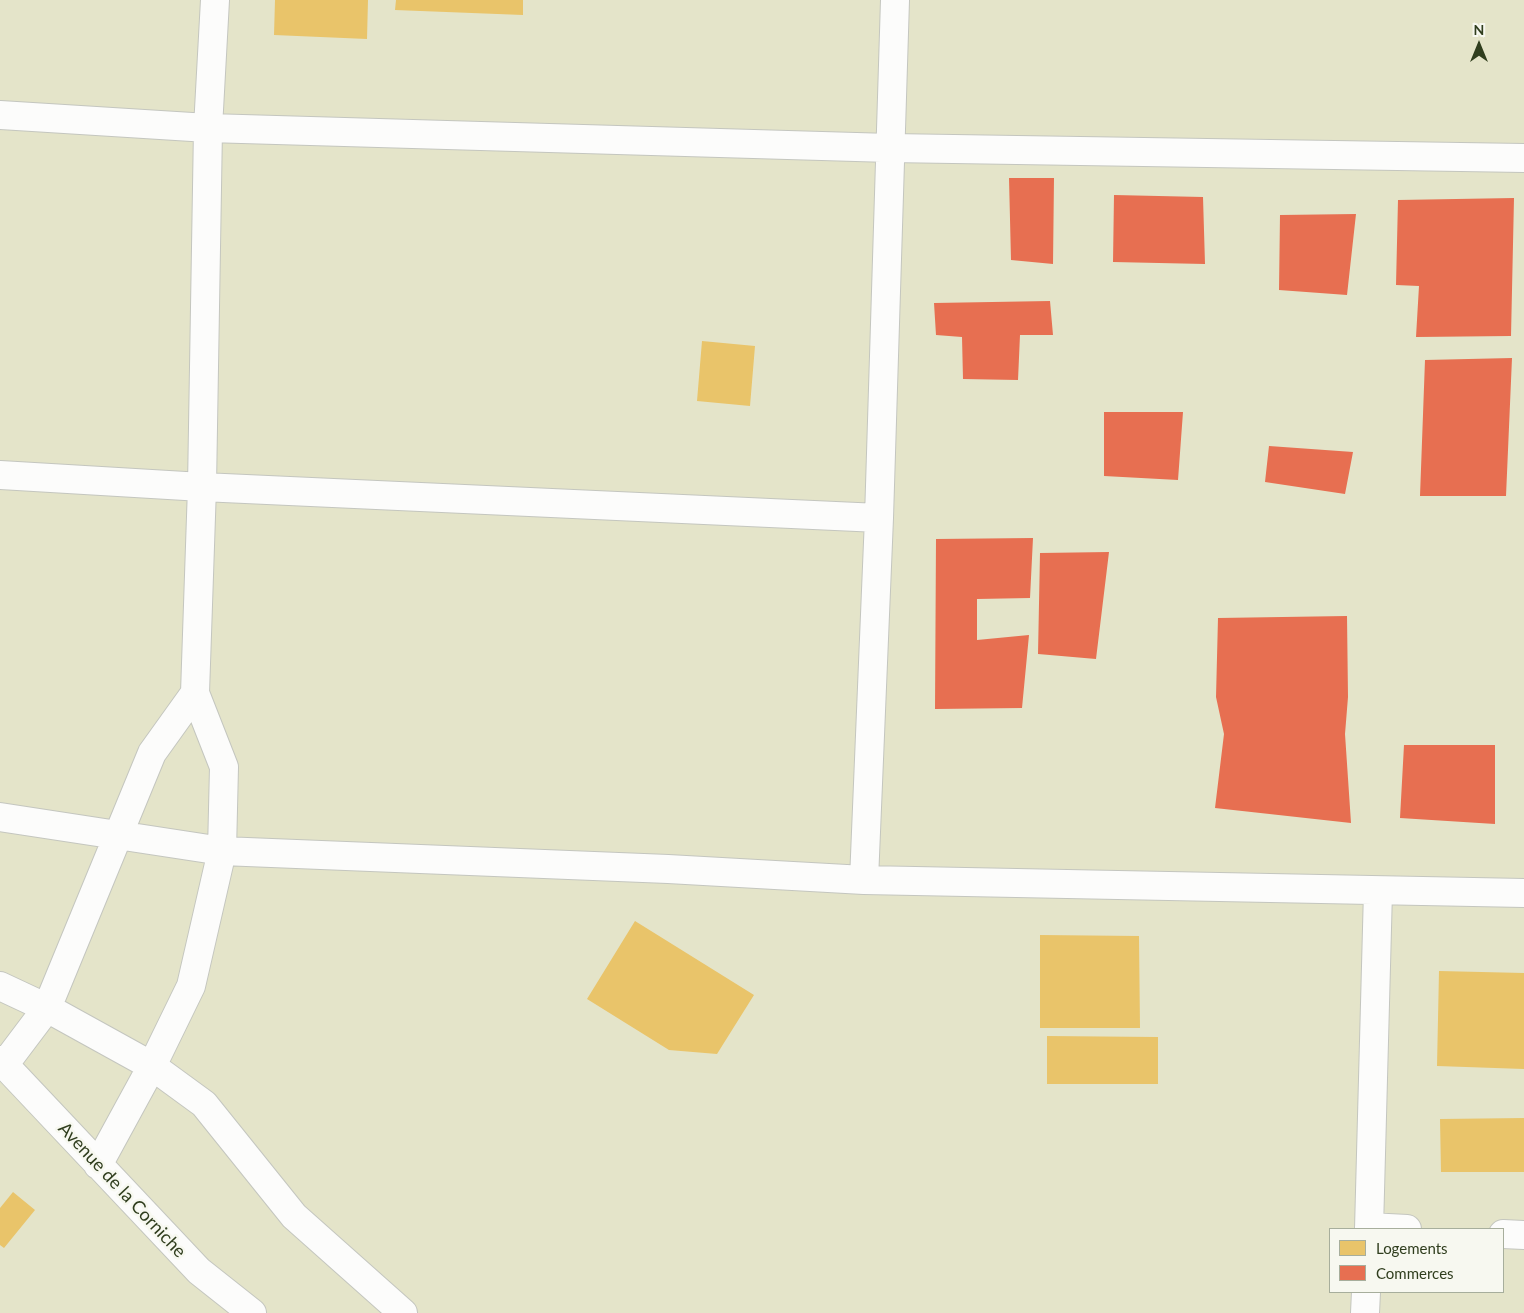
<!DOCTYPE html>
<html>
<head>
<meta charset="utf-8">
<style>
  body { margin:0 }
  #map { position:relative; width:1524px; height:1313px; overflow:hidden; background:#e8e9e2; font-family:Lato,sans-serif }
  canvas { display:block }
  .legend { position:absolute; left:1329px; top:1228px; width:175px; height:65px; box-sizing:border-box; background:#f7f8f0; border:1px solid #a7ae9c; margin:0; padding:6px 9px; list-style:none; font-size:15px; color:#303e1e }
  .legend li { display:flex; align-items:center; gap:10px; height:25px }
  .legend b { width:25px; border:1px solid #a7ae9c }
  .north { position:absolute; left:1454px; top:20px; width:50px; height:50px; -webkit-text-stroke:4px #f7f8f0; paint-order:stroke; rotate:0deg; font-size:14px; font-weight:700; line-height:20px; text-align:center; color:#303e1e }
  .north::after { content:''; display:block; margin:auto; width:18px; height:22px; background:#303e1e; clip-path:polygon(50% 0,100% 100%,50% 72%,0 100%) }
</style>
</head>
<body>
<div id="map">
<canvas width="1524" height="1313"></canvas>
<ul class="legend">
<li><b style="height:14px;background:#e9c46a"></b>Logements</li>
<li><b style="height:14px;background:#e76f51"></b>Commerces</li>
</ul>
<div class="north">N</div>
</div>
<script>
const ctx = document.querySelector('canvas').getContext('2d');
ctx.lineJoin = 'round';
function fillPath(path, color) { ctx.fillStyle = color; ctx.fill(path, 'evenodd'); }
const shape = rows => new Path2D(rows.map(r => 'M' + r).join(''));
function strokePath(path, color, width, dash) { ctx.strokeStyle = color; ctx.lineWidth = width; ctx.lineCap = dash ? 'butt' : 'round'; ctx.setLineDash(dash || []); ctx.stroke(path); }
function write(font, color, halo, rows, align = 'center') {
  ctx.font = font + ' Lato,sans-serif'; ctx.lineWidth = 5; ctx.setLineDash([]); ctx.textBaseline = 'middle'; ctx.strokeStyle = halo; ctx.fillStyle = color; for (const [text, x, y, turn = 0] of rows) {
    ctx.save(); ctx.translate(x, y); ctx.rotate((+turn || 0) * Math.PI / 180); ctx.textAlign = isNaN(turn) ? turn : align; if (halo) ctx.strokeText(text, 0, 0); ctx.fillText(text, 0, 0); ctx.restore();
  }
}
fillPath(shape([
  [0,0,1524,0,1524,1313,0,1313],
  [1330,1229,1503,1229,1503,1292,1330,1292]
]), '#e4e4c9');
fillPath(shape([
  [275,0,368,0,367,39,274,35],
  [396,0,523,0,523,15,395,10],
  [702,341,755,346,750,406,697,401],
  [635,921,754,995,717,1054,669,1050,587,999],
  [1040,935,1139,936,1140,1028,1040,1028],
  [1439,971,1524,973,1524,1069,1437,1066],
  [1047,1036,1158,1037,1158,1084,1047,1084],
  [1524,1118,1524,1172,1441,1172,1440,1119],
  [13,1192,35,1210,4,1248,0,1245,0,1208]
]), '#e9c46a');
fillPath(shape([
  [1009,178,1054,178,1053,264,1011,260],
  [1114,195,1203,197,1205,264,1113,262],
  [1514,198,1511,336,1416,337,1419,286,1396,285,1398,200],
  [1356,214,1347,295,1279,290,1280,215],
  [1050,301,1053,335,1020,335,1018,380,963,379,962,337,936,335,934,303],
  [1512,358,1506,496,1420,496,1425,360],
  [1104,412,1183,412,1178,480,1104,476],
  [1269,446,1353,452,1345,494,1265,482],
  [1033,538,1030,598,977,599,977,640,1029,635,1022,708,935,709,936,539],
  [1109,552,1096,659,1038,654,1040,553],
  [1347,616,1348,697,1345,734,1351,823,1215,808,1224,734,1216,697,1218,618],
  [1404,745,1495,745,1495,824,1400,818]
]), '#e76f51');
const minor = shape([
  [0,115,208,128,890,148,1524,158],
  [0,475,202,487,879,518],
  [0,817,222,851,668,869,864,880,1524,893],
  [864,880,879,518,895,0],
  [0,986,47,1008,152,1066,204,1104,294,1216,403,1313],
  [0,1060,199,1271,252,1313],
  [4,1065,47,1008,152,753,195,693],
  [98,1165,152,1066,191,986,222,851,224,767,195,693,202,487,208,128,215,0],
  [1369,1227,1407,1229],
  [1369,1229,1378,891],
  [1503,1234,1524,1235],
  [1365,1313,1366,1292]
]);
strokePath(minor, '#c4c6bf', 30);
strokePath(minor, '#fcfcfb', 28);
write('18px', '#303e1e', '#f7f8f0', [
  ["Avenue de la Corniche",122,1190,47]
]);
</script>
</body>
</html>
